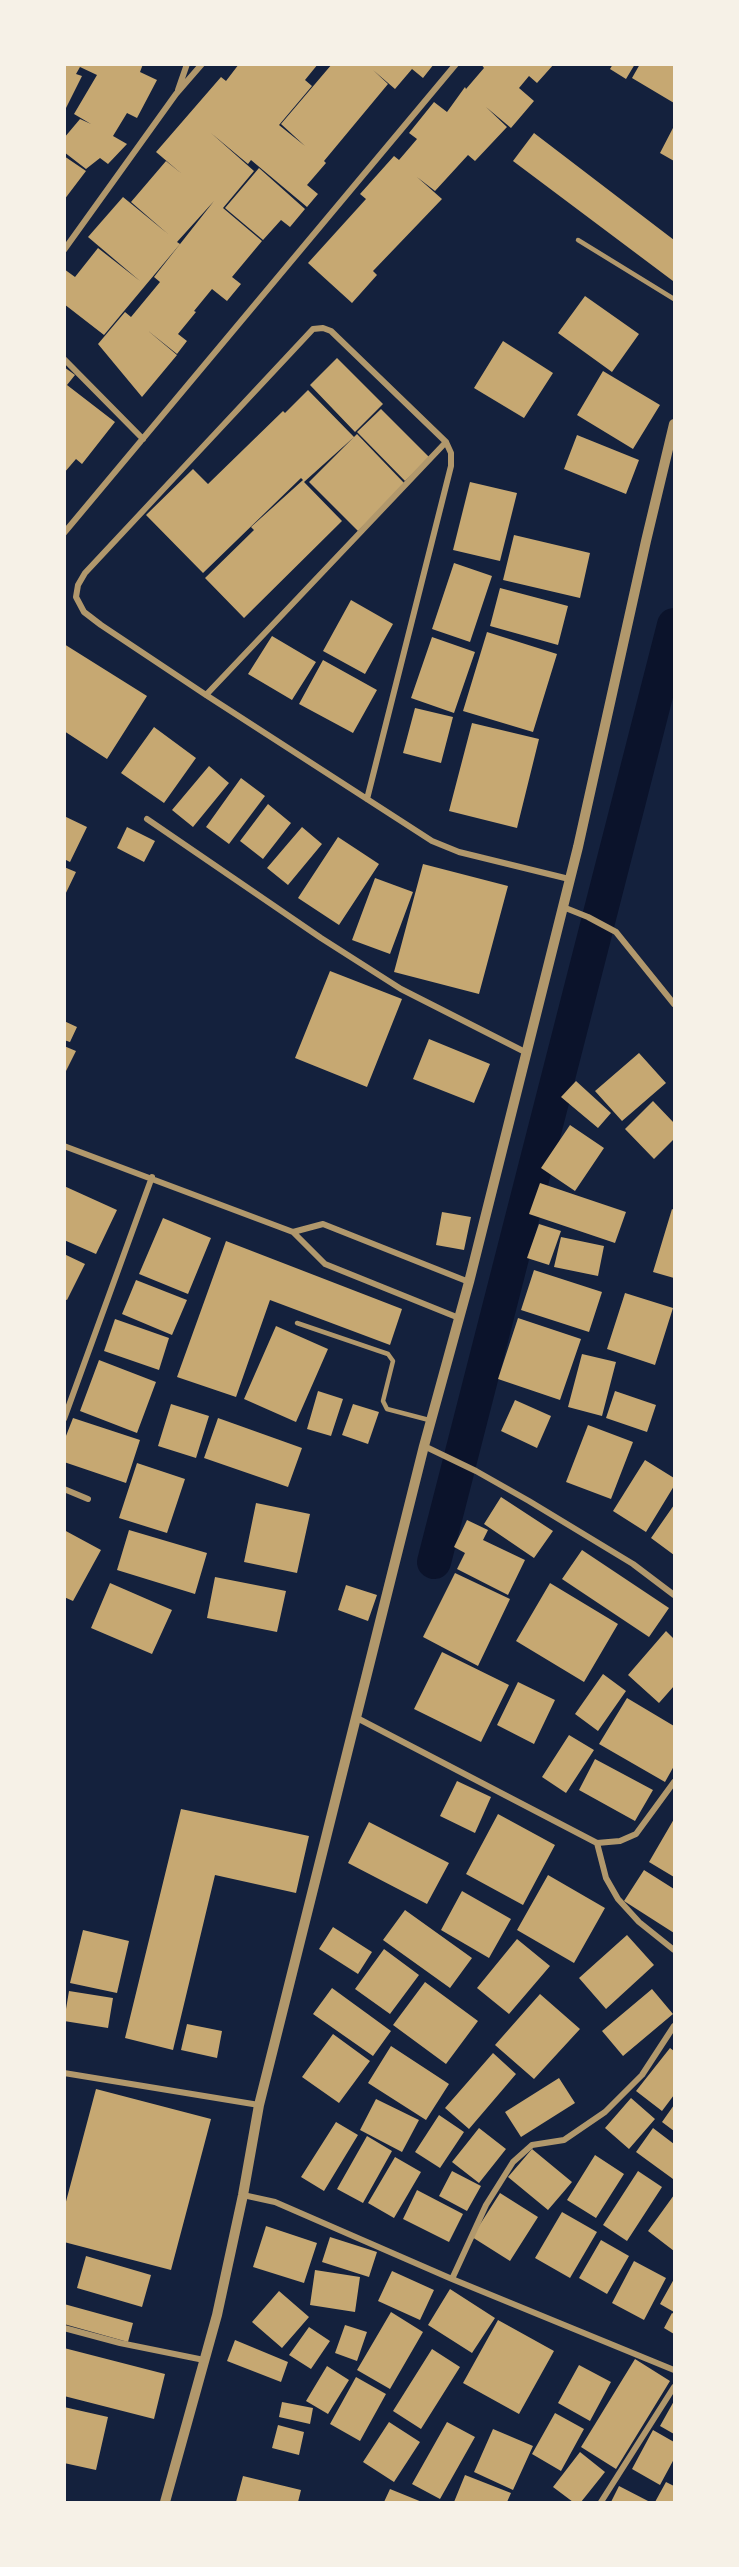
<!DOCTYPE html>
<html>
<head>
<meta charset="utf-8">
<style>
  body { margin:0 }
  #map { position:relative; width:739px; height:2567px; overflow:hidden; background:#14213d; font-family:"Noto Sans",sans-serif }
  canvas { display:block }
  .frame { position:absolute; inset:0; border:66px solid #f6f1e7; pointer-events:none }
</style>
</head>
<body>
<div id="map">
<canvas width="739" height="2567"></canvas>
<div class="frame"></div>
</div>
<script>
const ctx = document.querySelector('canvas').getContext('2d');
ctx.lineJoin = 'round';
const shape = rows => new Path2D(rows.map(r => 'M' + r).join(''));
function strokePath(path, color, width, dash) { ctx.strokeStyle = color; ctx.lineWidth = width; ctx.lineCap = dash ? 'butt' : 'round'; ctx.setLineDash(dash || []); ctx.stroke(path); }
function fillPath(path, color) { ctx.fillStyle = color; ctx.fill(path, 'evenodd'); }
strokePath(shape([
  [434,1562,674,625]
]), '#0b132b', 34);
fillPath(shape([
  [64,64,143,64,140,72,157,80,137,118,127,113,113,136,127,144,108,164,100,158,86,169,64,152,64,138,80,119,91,124,74,114,97,75,80,67,76,74,82,76,64,112],
  [239,64,318,64,305,80,312,86,279,125,305,146,281,124,332,64,434,64,423,78,412,69,395,89,373,70,388,84,324,161,326,163,307,185,318,194,307,207,251,160,248,164,211,133,254,171,223,208,262,241,232,277,241,284,227,301,212,289,194,311,196,312,178,334,187,341,177,354,147,330,177,355,142,397,98,344,125,312,131,317,160,282,154,277,214,201,177,242,180,244,104,335,64,304,64,269,75,277,98,248,140,281,88,237,123,197,168,234,131,202,166,161,182,174,156,152,221,77,226,81],
  [481,64,554,64,537,83,529,76,519,88,534,101,511,128,486,107,507,127,475,161,468,155,435,191,417,177,442,199,373,271,377,275,352,303,308,263,366,199,360,194,394,156,399,160,417,139,409,133,434,102,447,112,465,87,466,89,484,68],
  [613,64,635,64,626,79,610,69],
  [640,64,674,64,674,103,632,78],
  [674,126,674,161,660,153],
  [534,133,674,240,673,281,513,161],
  [64,156,86,171,64,200],
  [259,168,305,209,290,227,281,220,263,240,225,208],
  [585,296,639,334,612,372,558,333],
  [503,341,553,373,524,418,474,388],
  [337,358,383,404,355,432,310,385],
  [64,367,75,375,67,385,115,422,82,464,76,459,64,473],
  [603,371,660,405,633,449,577,415],
  [308,390,354,437,304,482,342,521,244,618,205,578,254,530,251,527,303,480,301,478,203,573,146,515,193,469,208,484,283,411,285,413],
  [381,409,430,458,405,481,357,432],
  [357,434,405,484,358,531,309,482],
  [577,435,639,460,626,494,564,469],
  [470,482,517,493,500,561,453,550],
  [514,535,590,553,580,598,503,580],
  [454,563,492,576,470,642,432,629],
  [500,588,568,606,558,645,490,626],
  [351,600,393,624,365,674,323,651],
  [487,632,557,654,533,732,463,711],
  [272,636,316,662,292,700,248,674],
  [432,637,475,652,454,713,411,698],
  [64,644,147,696,107,759,64,731],
  [323,660,377,690,353,733,299,704],
  [415,708,453,717,441,763,403,753],
  [472,723,539,739,517,828,449,811],
  [154,727,196,758,164,803,121,773],
  [209,766,229,783,193,827,172,810],
  [241,778,265,796,229,844,206,827],
  [268,804,291,823,263,859,240,841],
  [64,816,87,827,70,862,64,859],
  [127,827,155,841,144,862,117,848],
  [302,827,322,844,288,885,267,868],
  [338,837,379,864,339,925,298,898],
  [423,864,508,886,479,994,394,972],
  [64,867,76,872,64,897],
  [375,878,413,892,390,954,352,940],
  [330,971,402,999,367,1087,295,1058],
  [64,1021,77,1027,70,1042,64,1040],
  [429,1039,490,1064,474,1103,413,1079],
  [64,1046,76,1051,64,1075],
  [639,1053,666,1083,622,1121,595,1091],
  [576,1081,611,1113,598,1128,561,1097],
  [653,1101,674,1123,674,1139,654,1159,625,1129],
  [570,1125,604,1148,575,1191,541,1168],
  [540,1183,626,1212,615,1243,529,1214],
  [64,1186,117,1210,96,1254,64,1240],
  [672,1209,674,1210,674,1278,653,1272],
  [442,1212,471,1217,464,1250,436,1245],
  [163,1218,211,1238,188,1294,139,1274],
  [539,1224,561,1231,549,1265,527,1258],
  [561,1237,604,1246,598,1276,554,1267],
  [226,1241,402,1309,390,1345,270,1300,236,1397,177,1377],
  [64,1254,85,1264,67,1300,64,1299],
  [534,1270,602,1292,589,1332,521,1310],
  [136,1280,187,1300,172,1335,122,1314],
  [625,1293,673,1308,655,1365,607,1349],
  [518,1318,581,1339,560,1400,498,1379],
  [115,1319,169,1338,159,1370,104,1351],
  [276,1326,328,1349,296,1422,244,1399],
  [582,1354,616,1362,602,1416,568,1407],
  [99,1360,156,1382,137,1433,80,1411],
  [318,1391,343,1399,331,1436,307,1429],
  [615,1391,656,1405,647,1432,606,1418],
  [515,1400,551,1416,537,1448,501,1431],
  [171,1404,209,1416,196,1458,158,1446],
  [353,1404,379,1412,368,1444,342,1435],
  [73,1418,140,1440,126,1483,64,1462,64,1441],
  [218,1418,302,1448,288,1487,204,1458],
  [588,1425,633,1442,611,1499,566,1482],
  [645,1460,674,1478,674,1486,646,1532,613,1511],
  [137,1463,185,1479,167,1533,119,1518],
  [501,1497,553,1531,534,1558,484,1524],
  [256,1503,310,1514,297,1573,244,1562],
  [674,1505,674,1555,651,1538],
  [467,1520,488,1530,483,1540,525,1560,508,1595,457,1569,465,1553,454,1547],
  [64,1530,101,1550,73,1601,64,1597],
  [129,1530,207,1553,195,1594,117,1570],
  [582,1550,669,1608,649,1637,562,1579],
  [455,1573,510,1599,478,1666,423,1637],
  [215,1577,286,1591,277,1632,207,1618],
  [110,1583,172,1610,152,1654,91,1628],
  [550,1583,618,1624,584,1682,516,1641],
  [346,1585,377,1595,368,1621,338,1610],
  [666,1631,674,1639,674,1686,659,1703,628,1675],
  [442,1652,509,1685,481,1742,414,1709],
  [603,1674,626,1691,598,1731,575,1714],
  [518,1682,555,1700,534,1744,497,1725],
  [627,1698,674,1726,674,1766,665,1782,599,1744],
  [569,1735,594,1750,566,1793,542,1777],
  [595,1759,653,1790,635,1821,579,1790],
  [457,1781,491,1797,475,1833,440,1816],
  [181,1809,309,1836,296,1893,215,1875,173,2050,125,2038],
  [498,1814,555,1845,523,1905,466,1874],
  [674,1819,674,1877,649,1862],
  [369,1822,449,1863,427,1904,348,1863],
  [644,1870,674,1889,674,1933,624,1901],
  [548,1875,605,1908,574,1963,517,1930],
  [462,1891,511,1919,489,1958,441,1930],
  [405,1910,472,1958,450,1988,383,1940],
  [333,1927,372,1952,358,1974,319,1949],
  [83,1930,129,1941,117,1993,70,1983],
  [627,1935,654,1965,606,2009,579,1978],
  [517,1939,550,1966,509,2014,477,1988],
  [384,1949,419,1975,390,2014,355,1989],
  [425,1982,478,2021,446,2064,393,2025],
  [332,1988,391,2031,373,2056,313,2014],
  [652,1989,673,2014,623,2056,602,2031],
  [69,1991,113,1998,108,2028,64,2021],
  [540,1994,580,2029,534,2079,495,2045],
  [187,2024,222,2031,217,2058,181,2050],
  [333,2034,370,2061,339,2103,302,2077],
  [391,2046,449,2084,426,2120,368,2083],
  [670,2048,674,2051,674,2095,662,2111,636,2091],
  [493,2053,516,2074,469,2129,445,2108],
  [559,2078,575,2103,521,2137,505,2112],
  [96,2089,211,2119,171,2270,64,2242,64,2209],
  [631,2098,655,2119,629,2149,605,2128],
  [376,2099,419,2120,402,2152,360,2130],
  [674,2105,674,2131,662,2122],
  [439,2115,464,2132,440,2168,415,2152],
  [336,2122,358,2135,324,2191,301,2177],
  [479,2128,506,2149,479,2183,452,2162],
  [653,2128,674,2144,673,2179,636,2152],
  [367,2136,392,2151,363,2203,337,2189],
  [532,2149,572,2182,548,2210,508,2177],
  [595,2155,624,2174,596,2218,567,2200],
  [395,2157,421,2172,394,2218,368,2203],
  [452,2171,481,2186,467,2211,439,2196],
  [638,2171,662,2187,627,2241,603,2225],
  [417,2190,463,2214,449,2242,403,2219],
  [500,2193,538,2217,510,2261,472,2237],
  [674,2195,674,2251,648,2231],
  [562,2212,597,2232,570,2278,535,2258],
  [266,2226,317,2243,304,2283,253,2267],
  [330,2237,377,2252,369,2277,322,2262],
  [601,2240,629,2256,607,2294,579,2278],
  [86,2256,151,2275,142,2307,77,2288],
  [634,2261,666,2278,644,2320,612,2303],
  [315,2270,360,2277,355,2312,310,2305],
  [392,2271,434,2290,420,2320,378,2301],
  [674,2279,674,2312,660,2304],
  [450,2289,495,2318,472,2353,428,2325],
  [279,2291,309,2317,282,2348,252,2322],
  [64,2304,133,2323,128,2342,64,2324],
  [391,2312,423,2332,390,2389,357,2370],
  [672,2313,674,2314,674,2334,664,2328],
  [498,2320,554,2351,519,2414,463,2383],
  [345,2325,367,2332,357,2361,335,2353],
  [309,2327,330,2341,311,2369,289,2355],
  [235,2340,288,2362,281,2382,227,2361],
  [64,2348,165,2374,154,2419,64,2396],
  [432,2349,460,2367,421,2429,393,2411],
  [635,2359,670,2381,616,2469,581,2447],
  [579,2365,611,2382,590,2421,558,2403],
  [327,2366,349,2380,328,2414,306,2401],
  [356,2377,386,2394,360,2441,330,2424],
  [674,2401,674,2434,660,2426],
  [282,2402,313,2408,310,2424,279,2417],
  [64,2407,108,2417,96,2470,64,2463],
  [555,2413,584,2429,561,2471,532,2454],
  [389,2422,420,2442,394,2482,363,2462],
  [447,2422,475,2437,440,2499,412,2484],
  [278,2425,304,2432,299,2455,272,2448],
  [493,2429,533,2446,513,2490,474,2472],
  [653,2430,674,2442,674,2459,660,2485,632,2469],
  [580,2452,605,2472,581,2502,573,2502,553,2487],
  [465,2475,511,2493,507,2502,454,2502],
  [243,2476,301,2490,298,2502,236,2502],
  [666,2482,674,2486,674,2502,655,2502],
  [619,2486,650,2502,611,2502],
  [390,2489,422,2502,384,2502]
]), '#c6a872');
strokePath(shape([
  [578,240,674,299],
  [297,1323,388,1354,393,1361,383,1401,387,1409,429,1420]
]), '#b1986c', 4.5);
strokePath(shape([
  [178,90,187,64],
  [64,250,176,94,202,64],
  [64,359,143,439],
  [64,533,456,64],
  [206,695,446,442],
  [367,799,451,466,451,453,446,442,331,331,323,328,313,329,85,573,78,585,76,597,84,612,101,625,206,695,432,841,459,852,569,879],
  [147,819,321,938,401,989,527,1053],
  [563,907,588,917,616,932,674,1004],
  [64,1146,293,1232,325,1264,459,1318],
  [293,1232,323,1224,469,1282],
  [64,1419,152,1177],
  [424,1446,476,1471,529,1501,633,1564,674,1595],
  [64,1489,88,1499],
  [357,1718,597,1843,620,1841,636,1834,674,1782],
  [597,1843,606,1878,618,1899,639,1922,674,1950],
  [64,2073,259,2105],
  [243,2195,275,2202,452,2279,674,2370],
  [452,2279,486,2205,513,2162,532,2145,564,2140,605,2112,642,2075,674,2026],
  [64,2328,120,2343,204,2360],
  [601,2502,674,2387]
]), '#b1986c', 6);
strokePath(shape([
  [165,2502,217,2315,243,2195,259,2105,424,1446,469,1282,578,847,646,541,674,424]
]), '#b1986c', 10);
</script>
</body>
</html>
